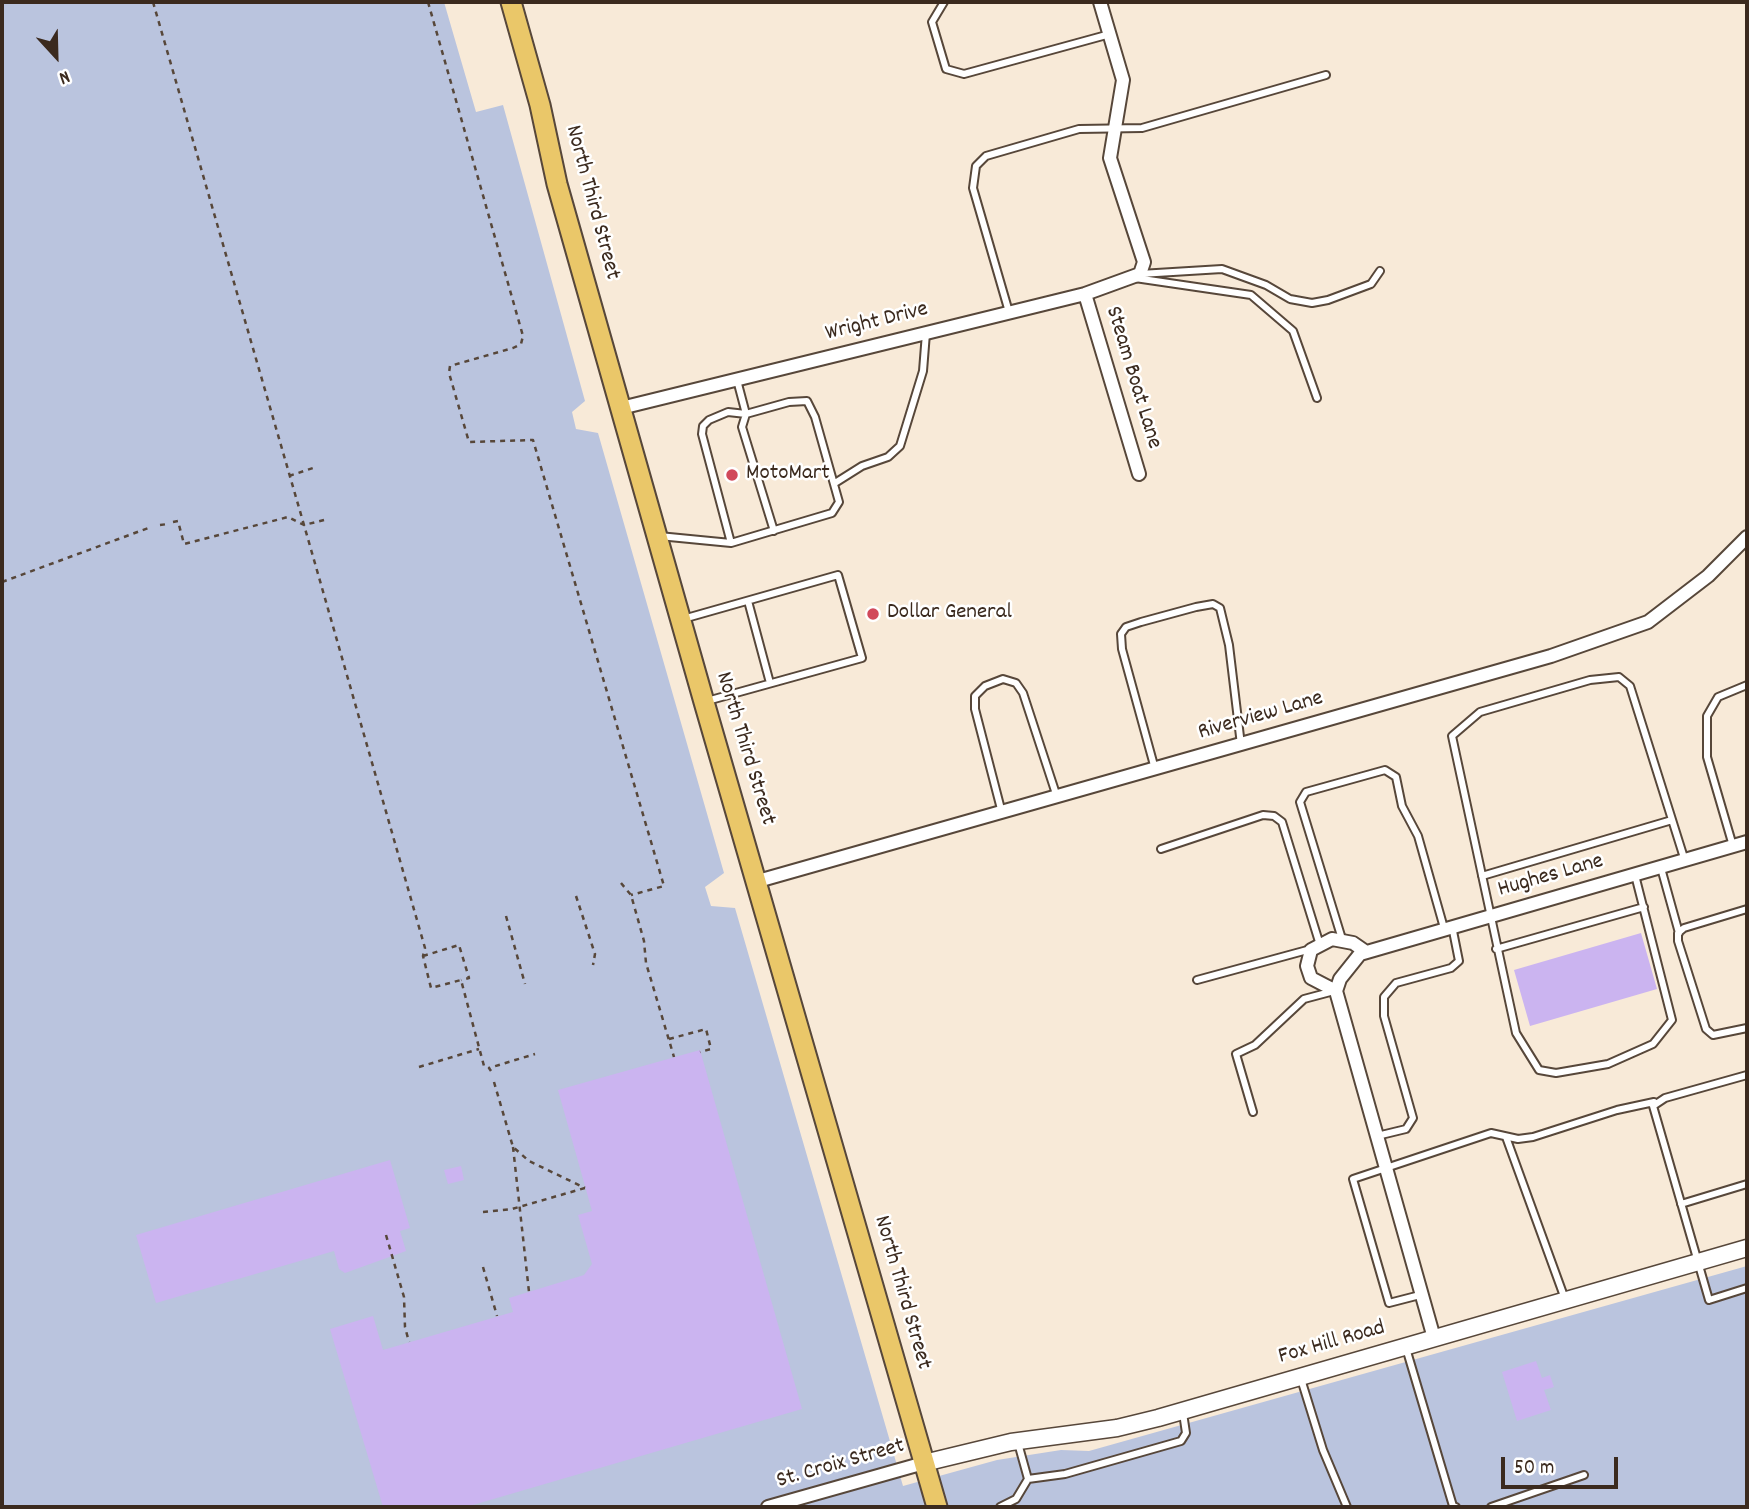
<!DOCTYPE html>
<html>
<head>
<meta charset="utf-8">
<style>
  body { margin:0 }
  #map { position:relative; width:1749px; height:1509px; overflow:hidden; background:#f8ead8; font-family:Dekko,sans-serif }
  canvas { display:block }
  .frame { position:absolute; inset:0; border:4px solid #3b2a1e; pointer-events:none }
  .north { position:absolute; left:21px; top:21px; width:70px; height:70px; -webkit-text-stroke:5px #fff; paint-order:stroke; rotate:158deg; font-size:19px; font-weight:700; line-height:28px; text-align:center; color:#3b2a1e }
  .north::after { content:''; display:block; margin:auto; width:24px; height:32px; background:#3b2a1e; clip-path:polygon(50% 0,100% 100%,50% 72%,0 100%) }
  .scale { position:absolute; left:1501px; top:1457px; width:117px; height:32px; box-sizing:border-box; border:4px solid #3b2a1e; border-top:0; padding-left:9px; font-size:21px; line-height:24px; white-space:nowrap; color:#3b2a1e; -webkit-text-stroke:5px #fff; paint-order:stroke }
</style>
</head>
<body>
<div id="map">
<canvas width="1749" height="1509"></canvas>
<div class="frame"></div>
<div class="north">N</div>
<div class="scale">50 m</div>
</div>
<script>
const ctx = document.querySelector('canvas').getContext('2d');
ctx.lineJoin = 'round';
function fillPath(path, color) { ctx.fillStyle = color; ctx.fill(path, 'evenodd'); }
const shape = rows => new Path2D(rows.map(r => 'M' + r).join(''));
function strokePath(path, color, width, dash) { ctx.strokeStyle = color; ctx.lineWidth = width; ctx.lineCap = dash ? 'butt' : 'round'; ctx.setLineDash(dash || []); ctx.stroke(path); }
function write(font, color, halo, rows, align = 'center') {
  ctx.font = font + ' Dekko,sans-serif'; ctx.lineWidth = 5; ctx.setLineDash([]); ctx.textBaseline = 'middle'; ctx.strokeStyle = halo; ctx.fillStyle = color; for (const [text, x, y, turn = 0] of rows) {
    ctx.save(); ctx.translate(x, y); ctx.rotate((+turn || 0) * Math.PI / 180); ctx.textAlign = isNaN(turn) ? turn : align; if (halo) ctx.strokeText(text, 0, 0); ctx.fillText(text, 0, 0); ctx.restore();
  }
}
fillPath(shape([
  [2,2,444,2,476,112,503,105,585,401,572,412,576,429,598,433,724,873,705,887,711,906,735,908,903,1486,997,1460,1061,1450,1089,1451,1747,1266,1747,1507,2,1507]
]), '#bac4de');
fillPath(shape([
  [1641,933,1657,989,1530,1026,1514,970],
  [700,1050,802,1409,466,1507,383,1507,330,1329,373,1316,383,1350,513,1312,509,1298,584,1275,592,1264,578,1215,592,1211,558,1090],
  [390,1160,410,1228,400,1231,406,1251,345,1273,339,1269,334,1251,156,1303,136,1235],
  [461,1166,464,1180,448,1184,444,1170],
  [1536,1361,1542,1378,1550,1375,1554,1387,1544,1390,1551,1410,1517,1421,1502,1372]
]), '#cbb4f0');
const service = shape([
  [944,2,932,22,946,69,964,74,1110,34],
  [1140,274,1222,269,1266,285,1290,299,1312,303,1328,300,1371,284,1380,271],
  [1135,278,1251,295,1293,331,1317,398],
  [1009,312,973,188,976,166,986,156,1079,129,1142,128,1326,75],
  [835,483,862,466,888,457,900,446,923,371,926,333],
  [659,536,731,543,832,513,839,502,815,417,807,401,789,402,746,414,737,380],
  [731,543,702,434,703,426,709,420,728,412,746,414,742,427,774,531],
  [748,601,770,683],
  [683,619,838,575,862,658,707,701],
  [1155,769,1122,649,1121,634,1126,627,1141,622,1196,607,1213,604,1220,608,1229,645,1241,745],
  [1002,813,975,709,975,696,985,686,1003,679,1016,683,1023,693,1057,797],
  [1733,846,1707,757,1707,716,1718,697,1747,685],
  [1161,849,1263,815,1274,816,1282,822,1320,945],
  [1661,868,1679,933],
  [1635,875,1672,1020,1653,1044,1608,1064,1556,1073,1539,1070,1516,1033,1452,736,1480,712,1590,680,1619,677,1630,686,1685,861],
  [1482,876,1672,820],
  [1747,909,1684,928,1678,933,1678,941,1706,1029,1713,1035,1747,1028],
  [1342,939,1300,802,1306,792,1385,770,1396,777,1402,806,1418,836,1444,928],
  [1496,949,1644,907],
  [1197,980,1311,949],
  [1747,1075,1665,1098,1653,1106,1709,1300,1747,1288],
  [1253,1112,1236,1054,1255,1045,1304,999,1334,991],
  [1377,1136,1406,1129,1413,1118,1384,1016,1384,997,1396,983,1451,968,1459,961,1452,926],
  [1506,1137,1565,1299],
  [1681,1204,1747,1184],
  [1420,1295,1389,1303,1353,1179,1491,1133,1518,1139,1533,1137,1617,1110,1654,1102],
  [1406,1348,1453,1506,1456,1507],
  [1301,1379,1323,1450,1347,1507],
  [1028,1479,1065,1474,1181,1441,1186,1433,1183,1413],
  [1000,1507,1016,1499,1028,1479,1018,1443],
  [1491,1507,1584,1475]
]);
const minor = shape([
  [1085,294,1139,474],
  [621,408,1085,294,1140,274,1144,262,1110,158,1123,80,1100,2],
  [758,881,1551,656,1648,622,1708,576,1747,537],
  [1336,991,1311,978,1307,966,1311,950,1332,939,1353,943,1366,952],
  [1434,1338,1336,991,1340,979,1360,954,1747,842],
  [768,1507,924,1463]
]);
const tertiary = shape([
  [924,1463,1011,1442,1117,1428,1158,1418,1747,1248]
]);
const primary = shape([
  [511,2,540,105,557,184,704,702,937,1507]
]);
strokePath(service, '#57473a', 10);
strokePath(minor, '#57473a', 16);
strokePath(tertiary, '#57473a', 19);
strokePath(primary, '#57473a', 23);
strokePath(shape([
  [153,2,304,525,328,519],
  [428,2,523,336,521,344,513,348,450,366,449,373,469,442,533,440,664,886,631,895],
  [289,476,313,468],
  [173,522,178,521,184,544,288,517,304,525,425,948,423,956,431,988,461,980,484,1066,489,1068],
  [160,525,168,524],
  [2,582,151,527],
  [621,883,631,895,644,941,646,963,674,1057],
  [576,896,595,954,593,965],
  [506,916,525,984],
  [423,956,459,945,469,978,461,980],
  [669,1039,706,1029,711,1049,700,1052],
  [419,1067,479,1049],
  [491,1071,489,1068,535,1054],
  [494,1082,513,1147,529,1161,585,1188],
  [513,1147,529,1292],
  [483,1212,512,1209,585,1188],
  [386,1235,404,1297,405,1327,409,1342],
  [483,1267,497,1316]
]), '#57473a', 2.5, [5, 5]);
strokePath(service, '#fff', 6);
strokePath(minor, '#fff', 12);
strokePath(tertiary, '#fff', 16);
strokePath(primary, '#eac769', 19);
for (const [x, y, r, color] of [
  [732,475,7,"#d1495b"],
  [873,614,7,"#d1495b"]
]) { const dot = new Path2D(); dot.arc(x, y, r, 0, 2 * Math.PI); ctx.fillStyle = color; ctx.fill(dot); strokePath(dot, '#fff', 2.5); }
write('23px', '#3b2a1e', '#fff', [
  ["North Third Street",591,203,75],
  ["Wright Drive",877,323,-14],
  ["Steam Boat Lane",1132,378,73],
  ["Riverview Lane",1261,717,-16],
  ["North Third Street",744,749,73],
  ["Hughes Lane",1551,877,-16],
  ["North Third Street",901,1293,74],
  ["Fox Hill Road",1332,1344,-16],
  ["St. Croix Street",841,1465,-16]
]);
write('23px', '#3b2a1e', '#fff', [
  ["MotoMart",746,475],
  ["Dollar General",887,614]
], 'left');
</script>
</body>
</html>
